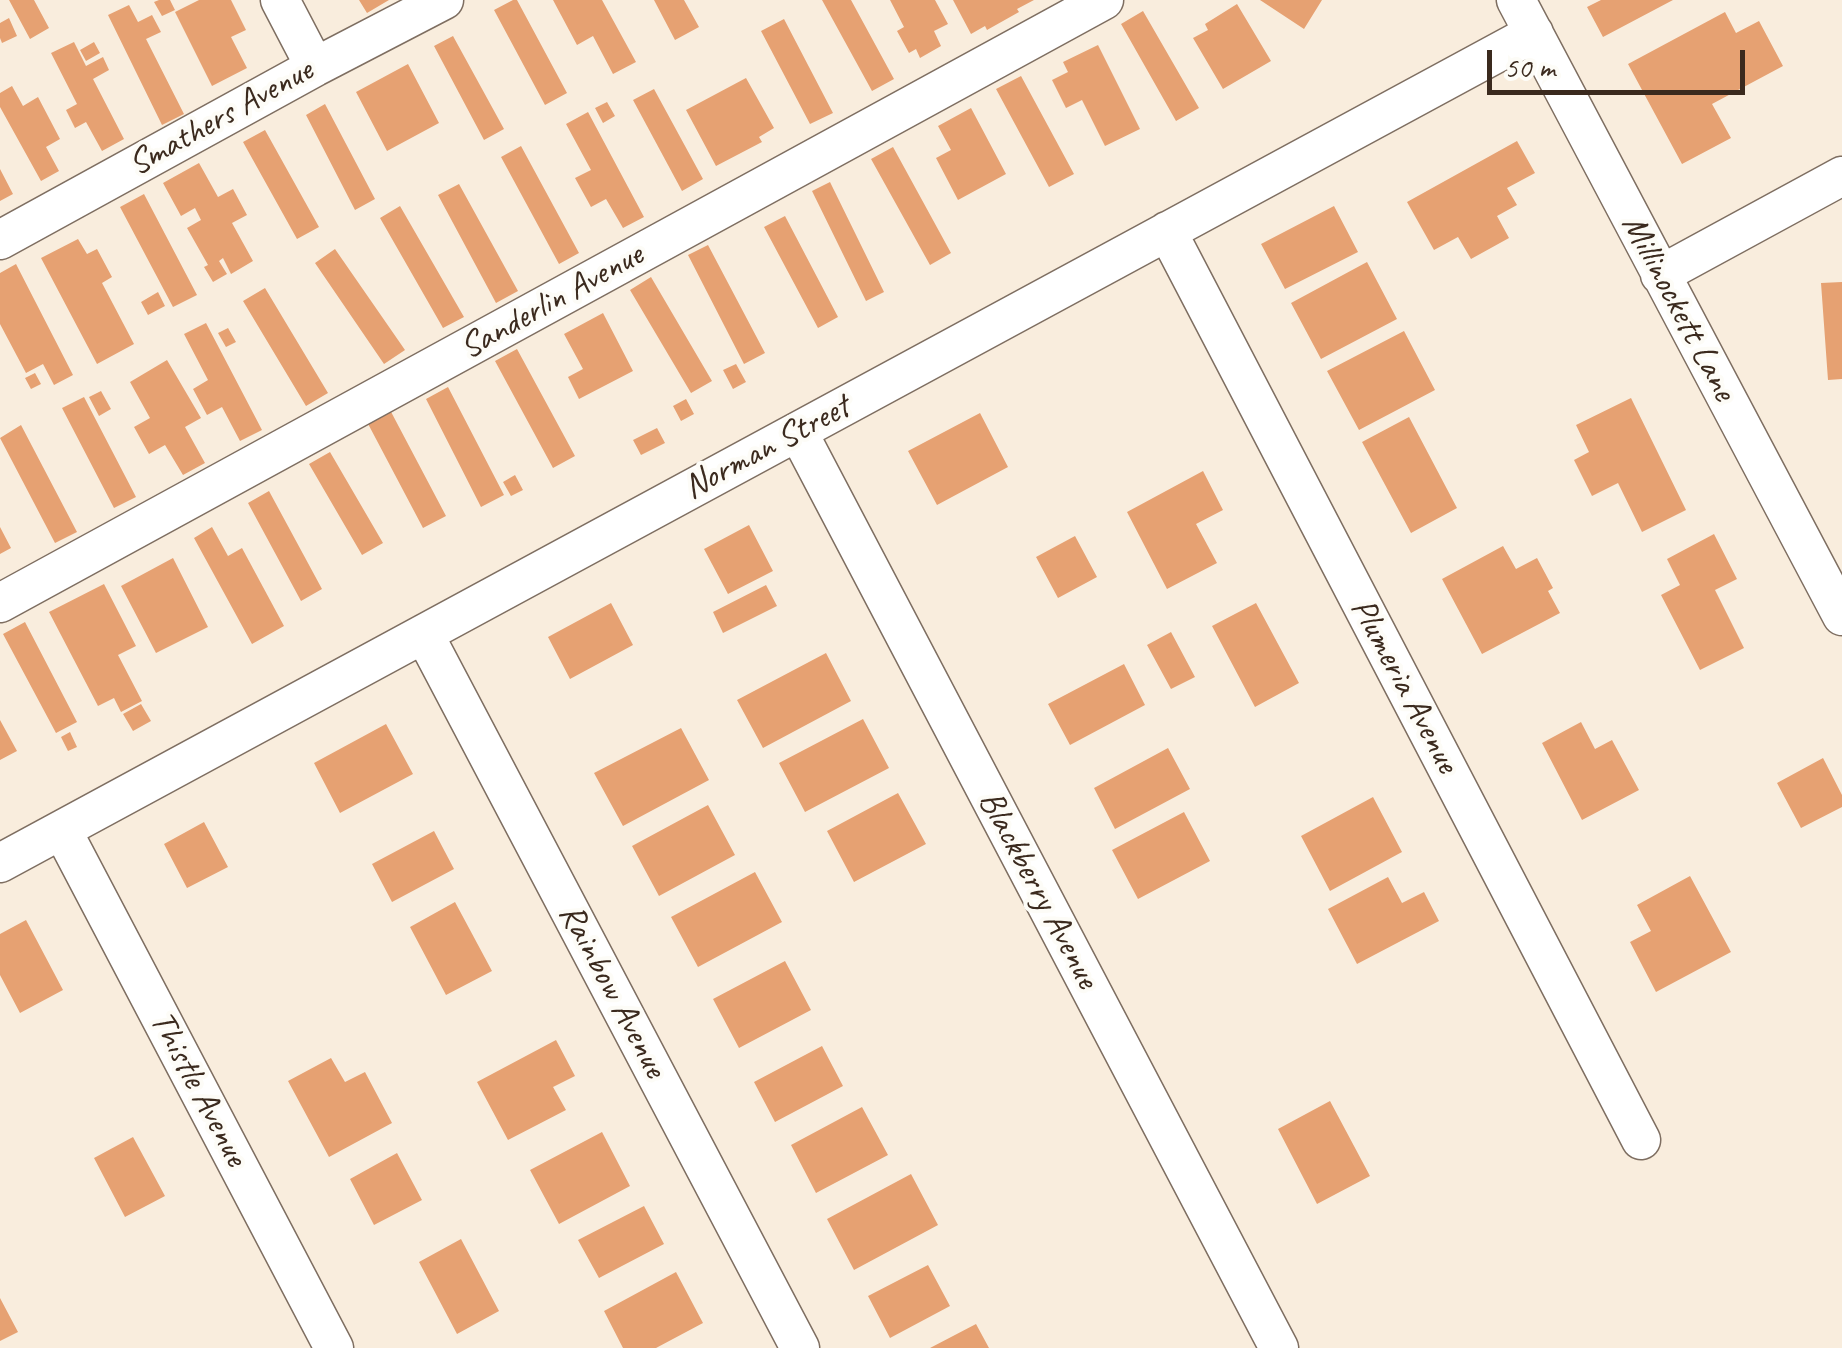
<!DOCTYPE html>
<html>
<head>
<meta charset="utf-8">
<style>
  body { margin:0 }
  #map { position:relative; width:1842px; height:1348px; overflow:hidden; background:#f9eddd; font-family:Caveat,sans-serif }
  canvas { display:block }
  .scale { position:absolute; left:1487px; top:50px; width:258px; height:45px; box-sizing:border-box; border:5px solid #3b2a1e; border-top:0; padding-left:12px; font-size:30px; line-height:35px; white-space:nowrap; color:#3b2a1e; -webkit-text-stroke:8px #fdfcf7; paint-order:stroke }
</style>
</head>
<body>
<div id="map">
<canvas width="1842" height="1348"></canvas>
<div class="scale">50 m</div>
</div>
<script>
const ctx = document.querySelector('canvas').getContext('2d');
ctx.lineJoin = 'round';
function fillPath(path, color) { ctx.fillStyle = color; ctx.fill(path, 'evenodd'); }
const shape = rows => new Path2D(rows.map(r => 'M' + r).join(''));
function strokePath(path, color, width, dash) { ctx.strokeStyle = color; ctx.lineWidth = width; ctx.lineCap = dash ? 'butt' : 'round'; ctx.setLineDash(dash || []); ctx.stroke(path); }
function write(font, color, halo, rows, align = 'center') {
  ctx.font = font + ' Caveat,sans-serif'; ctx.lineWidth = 8; ctx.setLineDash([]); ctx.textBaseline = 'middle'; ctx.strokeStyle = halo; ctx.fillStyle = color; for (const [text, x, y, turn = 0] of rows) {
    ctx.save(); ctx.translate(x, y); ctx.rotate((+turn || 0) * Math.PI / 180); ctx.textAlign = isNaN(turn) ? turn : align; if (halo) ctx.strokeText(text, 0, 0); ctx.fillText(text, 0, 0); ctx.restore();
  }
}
fillPath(shape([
  [9,0,34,0,49,28,30,39],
  [159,0,170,0,175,10,162,16,154,2],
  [199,0,231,0,246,30,231,37,247,68,212,86,175,12],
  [359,0,389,0,367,13],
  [513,0,517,0,567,93,545,105,494,10],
  [553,0,602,0,636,62,613,74,593,36,577,45],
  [654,0,684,0,699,27,675,40],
  [822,0,851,0,894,79,872,91],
  [890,0,935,0,948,24,934,31,941,46,920,58,916,49,909,53,897,31,904,27],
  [953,0,1034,0,1017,9,1019,12,987,30,985,26,971,34],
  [1260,0,1322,0,1304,29],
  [1601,0,1673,0,1603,37,1587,7],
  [1237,4,1271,61,1223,89,1193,38,1208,30,1205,24],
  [129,5,138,22,152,15,161,32,146,39,184,114,162,125,108,15],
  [1143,11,1199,108,1176,121,1121,24],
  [1725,12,1736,33,1759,21,1783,66,1712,104,1731,138,1682,164,1628,64],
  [9,18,17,36,2,43,0,38,0,23],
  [784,19,833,113,810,124,761,31],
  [453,36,504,129,484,140,434,46],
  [74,42,86,66,103,57,109,70,93,79,124,139,102,151,86,122,75,128,66,110,77,104,51,53],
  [94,42,100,53,86,61,80,50],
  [1098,45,1140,129,1105,146,1082,100,1066,108,1052,80,1068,72,1063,62],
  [408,64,439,123,387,151,356,92],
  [1021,76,1074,174,1049,187,996,89],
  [746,78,774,128,759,137,762,142,716,166,686,110],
  [12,86,23,106,38,97,60,139,46,147,59,171,41,181,0,107,0,93],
  [654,89,703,179,682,191,633,100],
  [607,102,615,116,603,123,595,108],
  [325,104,375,199,355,210,306,115],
  [971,108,1006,174,958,200,936,158,951,150,938,126],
  [588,112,644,217,623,228,606,199,591,207,575,178,591,170,566,124],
  [265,130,319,227,297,239,243,142],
  [1517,141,1535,173,1507,188,1517,205,1497,216,1509,238,1471,259,1458,237,1434,250,1407,202],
  [521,146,579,253,559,264,501,157],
  [893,147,951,253,930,265,871,159],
  [199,163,218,197,233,189,247,215,232,223,253,261,231,274,223,258,219,261,227,274,213,282,204,267,208,265,187,228,201,220,195,208,181,216,163,183],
  [0,169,13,194,0,201],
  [830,182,884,292,866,301,812,191],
  [459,184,518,291,496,303,438,195],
  [144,194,197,295,173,307,120,207],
  [400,206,464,317,443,328,380,218],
  [1334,206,1358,252,1285,289,1261,244],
  [785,216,838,317,818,328,764,227],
  [78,239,87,254,97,249,112,277,102,283,134,344,97,364,41,258],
  [708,245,765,353,744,364,688,255],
  [335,249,405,350,384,364,315,263],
  [1367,262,1397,319,1321,359,1291,303],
  [16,264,73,375,54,385,43,364,26,373,0,324,0,273],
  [651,277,712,381,691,393,630,290],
  [1842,282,1842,379,1828,380,1821,283],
  [265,288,328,393,306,406,243,301],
  [158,292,165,306,148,315,141,302],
  [603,313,633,371,579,399,568,377,583,369,564,334],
  [206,323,262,430,240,441,222,407,207,415,193,389,208,380,184,334],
  [228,328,236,342,226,347,218,333],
  [1404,331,1435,390,1359,430,1327,371],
  [517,349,575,456,553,468,495,361],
  [167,360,201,418,185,427,205,463,183,475,165,445,149,454,134,427,150,418,130,382],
  [736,364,746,382,733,389,723,370],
  [35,373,41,384,31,389,25,378],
  [448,387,504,495,481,507,426,399],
  [101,391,111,409,99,416,89,397],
  [84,397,136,497,114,508,62,408],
  [1631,398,1686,510,1642,532,1618,483,1592,496,1574,460,1589,452,1576,425],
  [686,399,694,414,681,421,673,406],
  [389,408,446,516,423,528,366,420],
  [980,413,1008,467,937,505,908,451],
  [1409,417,1457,508,1411,533,1362,442],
  [21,425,77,532,55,543,0,438],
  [657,428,665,443,641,455,633,440],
  [330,452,383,543,362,555,309,464],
  [1203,471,1223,510,1196,524,1217,563,1167,589,1127,512],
  [515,475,523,490,511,496,503,482],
  [269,491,322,589,301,601,248,503],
  [749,525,773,571,728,594,704,549],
  [0,527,11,548,0,554],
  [212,527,228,556,242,548,284,626,252,644,194,538],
  [1714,534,1737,579,1715,590,1744,648,1700,670,1661,595,1680,585,1667,559],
  [1075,536,1097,577,1058,598,1036,557],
  [1503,546,1516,569,1537,558,1553,588,1548,591,1560,613,1482,654,1442,579],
  [173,558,208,627,156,653,121,586],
  [104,584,136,646,118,655,142,701,121,712,114,698,98,706,49,612],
  [766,585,777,606,723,633,713,612],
  [611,603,633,645,570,679,548,637],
  [1256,603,1299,683,1255,707,1212,626],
  [25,622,77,722,56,733,3,634],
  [1171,632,1195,677,1171,689,1147,645],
  [826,653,851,701,763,748,737,700],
  [1124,664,1145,705,1070,745,1048,704],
  [141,704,151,721,133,731,123,714],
  [863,719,889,768,805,812,779,763],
  [0,720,17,751,0,760],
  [1581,722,1595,749,1612,740,1639,790,1582,820,1542,743],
  [386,724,413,774,340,813,314,763],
  [681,728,709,780,623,826,594,773],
  [70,732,77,747,68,751,61,737],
  [1168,748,1190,789,1115,829,1094,788],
  [1823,758,1842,795,1842,807,1801,828,1777,783],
  [898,793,926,844,854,882,827,831],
  [1373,797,1402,852,1330,891,1301,836],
  [708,805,735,855,659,896,632,846],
  [1184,812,1210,861,1138,899,1112,850],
  [204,822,228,867,187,888,164,844],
  [434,831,454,869,392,902,372,864],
  [755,872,782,922,698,967,671,917],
  [1690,876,1731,952,1656,992,1630,942,1651,931,1637,905],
  [1388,877,1402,903,1424,892,1439,921,1357,964,1328,909],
  [455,902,492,971,446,995,410,927],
  [26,920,63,990,20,1013,0,975,0,934],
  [785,961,811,1010,739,1048,713,999],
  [556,1040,575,1076,553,1087,566,1110,508,1140,477,1082],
  [822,1046,843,1086,775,1122,754,1082],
  [331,1058,345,1082,365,1072,392,1123,329,1157,288,1081],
  [1330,1101,1370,1176,1317,1204,1278,1129],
  [862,1107,888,1155,816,1193,791,1145],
  [602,1132,630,1186,559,1224,530,1170],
  [133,1137,165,1196,125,1217,94,1158],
  [397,1153,422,1200,374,1225,350,1179],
  [911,1174,938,1225,854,1270,827,1219],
  [644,1206,664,1244,599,1278,578,1240],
  [461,1239,499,1311,457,1334,419,1262],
  [928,1265,950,1306,890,1338,868,1296],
  [676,1272,703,1323,656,1348,623,1348,604,1311],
  [0,1298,18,1332,0,1341],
  [976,1324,989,1348,930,1348]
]), '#e6a172');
const minor = shape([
  [280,0,315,67],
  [1516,0,1842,616],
  [1167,231,1641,1140],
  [0,240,315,67,444,0],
  [1660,275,1842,176],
  [798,432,1279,1348],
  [0,603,1104,0],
  [424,634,800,1348],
  [62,830,334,1348],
  [0,863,1534,33]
]);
strokePath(minor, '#7e6e61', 41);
strokePath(minor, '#fff', 38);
write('35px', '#3b2a1e', '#fdfcf7', [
  ["Smathers Avenue",221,118,-29],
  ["Sanderlin Avenue",552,302,-29],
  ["Millinockett Lane",1678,308,62],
  ["Norman Street",767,448,-28],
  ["Plumeria Avenue",1404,686,62],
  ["Blackberry Avenue",1038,890,62],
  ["Rainbow Avenue",612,991,62],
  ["Thistle Avenue",198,1089,62]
]);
</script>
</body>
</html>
